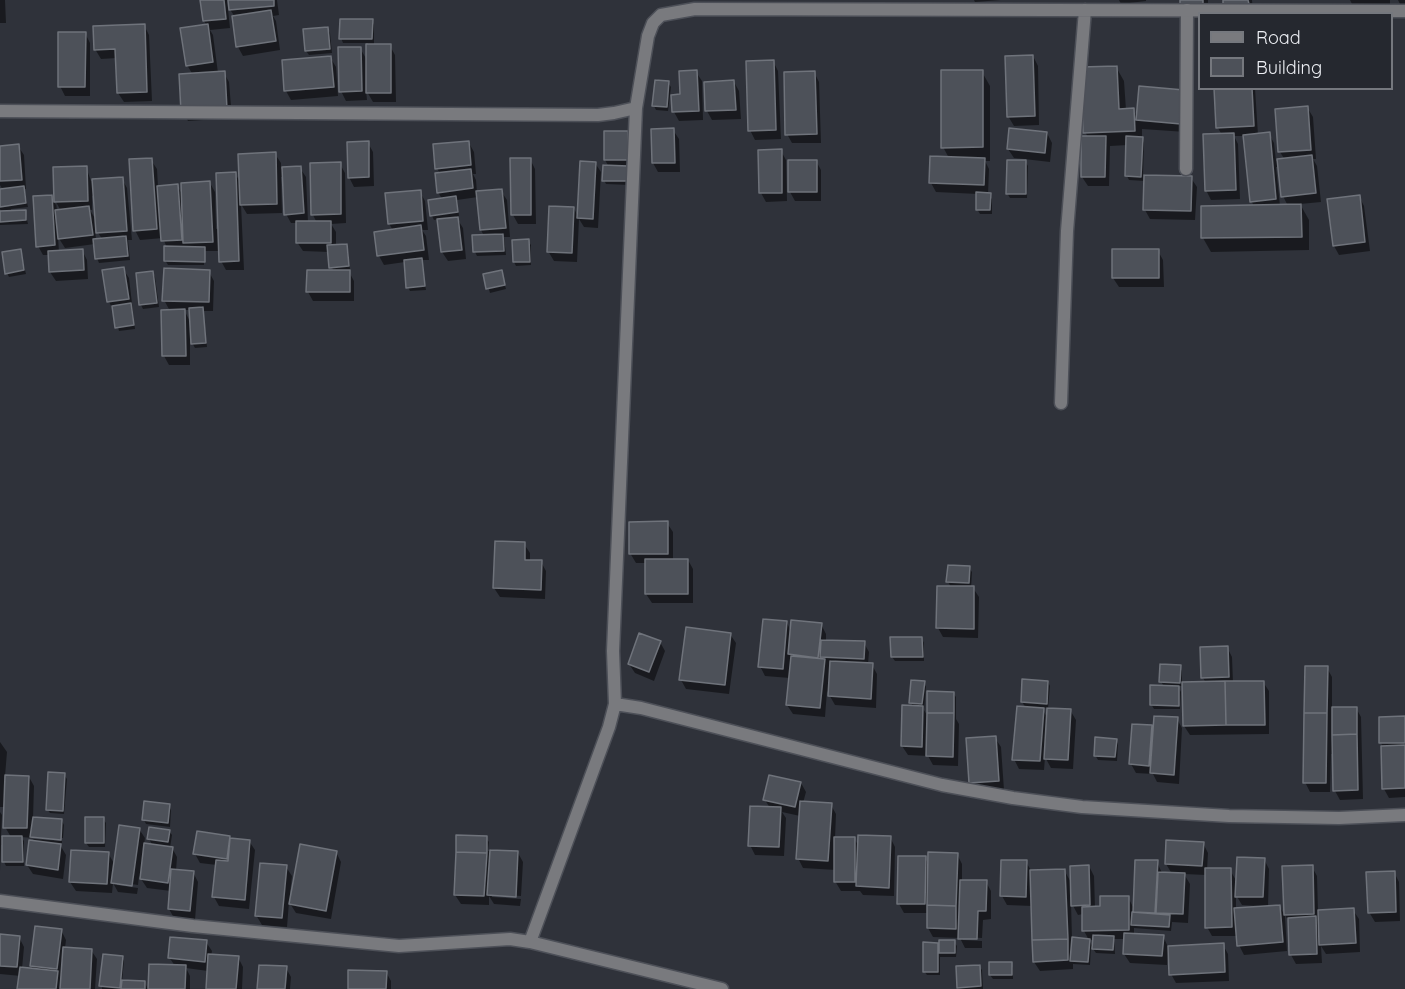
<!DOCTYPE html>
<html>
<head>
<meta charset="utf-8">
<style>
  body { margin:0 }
  #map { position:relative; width:1405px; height:989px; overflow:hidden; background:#2f323a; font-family:Quicksand,sans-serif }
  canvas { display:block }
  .legend { position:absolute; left:1198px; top:12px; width:195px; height:78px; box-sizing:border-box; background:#25282f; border:2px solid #75787e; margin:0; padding:8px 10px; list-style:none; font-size:18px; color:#edeff4 }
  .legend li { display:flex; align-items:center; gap:12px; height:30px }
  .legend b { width:30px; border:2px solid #75787e }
</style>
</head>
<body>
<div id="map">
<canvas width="1405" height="989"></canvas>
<ul class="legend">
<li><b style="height:8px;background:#797a7e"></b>Road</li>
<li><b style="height:16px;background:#4d5159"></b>Building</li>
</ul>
</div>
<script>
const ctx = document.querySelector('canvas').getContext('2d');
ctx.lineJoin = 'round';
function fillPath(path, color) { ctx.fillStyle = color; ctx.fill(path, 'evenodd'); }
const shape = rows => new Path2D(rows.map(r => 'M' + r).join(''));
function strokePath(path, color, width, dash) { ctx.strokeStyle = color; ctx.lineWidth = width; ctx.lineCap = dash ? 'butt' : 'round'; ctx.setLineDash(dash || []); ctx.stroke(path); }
fillPath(shape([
  [0,0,5,0,6,23,0,23],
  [202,0,227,0,230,28,210,30,213,35,218,73,224,73,229,82,232,118,188,121,183,112,193,75,187,65,207,26,204,21],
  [230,0,277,0,279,15,273,16,276,21,280,50,243,56,238,47,235,17,229,8],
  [974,0,1001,0,975,2],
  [1119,0,1146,0,1146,1,1121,4],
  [1182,0,1208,0,1208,14],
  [1224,0,1252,0,1253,13],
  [1350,0,1390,0,1390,5,1352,4],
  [1398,0,1405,0,1405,5,1400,4],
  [372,21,374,25,374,46,390,46,395,55,396,102,373,102,366,90,367,100,346,101,341,91,360,48,368,62,368,43,343,43,341,38],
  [144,25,149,35,152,101,124,102,118,93,117,58,101,59,95,49],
  [328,29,330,33,332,53,309,55,306,51],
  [85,33,90,43,90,96,65,96,60,86],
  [1033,56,1038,66,1039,125,1014,126,1008,116],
  [330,57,336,67,338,96,291,100,286,91,283,61],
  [773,61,778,71,781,139,755,140,750,130],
  [1116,67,1124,81,1126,110,1133,109,1138,118,1184,91,1186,132,1142,129,1142,138,1144,143,1143,176,1191,178,1197,187,1195,220,1150,219,1145,210,1145,181,1129,180,1127,176,1128,145,1110,146,1109,186,1088,186,1082,177,1088,137,1085,132],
  [696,72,702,81,703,120,679,121,674,112],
  [814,72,819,82,821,143,792,143,787,134],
  [982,72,990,86,990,161,985,161,989,169,988,195,992,199,992,214,980,214,977,209,978,194,936,192,931,183,949,158,943,147],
  [734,82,739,91,741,119,712,120,707,111],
  [668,83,671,87,668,111,656,110,654,106],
  [1215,88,1255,88,1258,135,1269,134,1274,143,1276,161,1285,160,1280,152,1307,107,1313,117,1316,159,1313,159,1317,166,1321,202,1300,204,1309,220,1309,250,1211,252,1203,238,1202,208,1254,207,1252,202,1245,136,1234,136,1238,144,1240,199,1211,200,1206,190,1222,135,1218,128],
  [1276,167,1279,167,1283,196,1288,206,1280,206],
  [673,130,679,139,680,172,658,172,653,163],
  [605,132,627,132,632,142,629,185,606,184,604,180,609,167,605,160],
  [1047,133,1052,143,1050,162,1024,159,1028,166,1027,198,1010,198,1007,193,1024,159,1014,158,1008,149],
  [368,143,373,152,374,186,354,187,349,177],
  [469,143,474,152,476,174,473,174,476,180,477,193,501,191,507,200,510,237,504,237,506,255,477,256,475,252,484,236,481,230,478,197,457,200,459,216,456,217,463,228,466,259,448,261,442,252,439,219,434,220,432,216,430,201,442,199,438,192,440,174,437,168],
  [18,146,24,155,26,189,24,189,28,207,11,209,11,212,25,211,28,224,0,225,0,212,2,212,0,209,0,190,3,190,0,185,0,148],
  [781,151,786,160,787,201,766,202,761,193],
  [275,154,281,163,281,169,300,168,306,177,308,222,317,223,313,215,340,164,345,173,346,223,331,224,336,232,336,246,346,245,348,249,350,270,348,270,354,281,354,301,313,301,308,292,333,271,329,252,303,251,297,242,298,223,291,223,286,214,284,177,281,177,282,213,247,214,241,204,244,270,226,270,221,261,220,251,207,251,207,265,207,251,204,251,204,265,168,265,165,260,167,248,163,238,140,240,135,230,151,160,157,169,158,187,177,185,183,196,210,183,215,192,216,229,219,228,235,173,241,184],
  [530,159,535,169,536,224,518,224,513,215],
  [816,161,821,170,821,201,795,201,790,192],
  [595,163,601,172,598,228,584,227,579,219,577,262,554,261,548,251,574,208,578,217],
  [86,167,91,181,122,179,127,188,132,240,128,240,130,260,99,263,97,258,95,244,65,248,58,237,59,252,82,250,87,260,88,279,56,281,50,272,50,255,43,255,38,246,51,196,56,205,54,168],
  [95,195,97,222,90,210,92,210,92,196],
  [56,202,61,211,57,211],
  [95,228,102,239,96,240],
  [420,192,425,201,428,230,422,230,426,236,429,260,421,260,426,290,410,291,408,287,405,262,384,265,379,256,376,233,393,231,389,223],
  [1359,196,1364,206,1370,251,1339,255,1334,246],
  [528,241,531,245,531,265,516,266,514,262],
  [20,250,26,274,9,277,7,273],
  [1113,251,1158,251,1163,260,1164,287,1119,287,1113,278],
  [123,269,129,278,135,329,119,331,114,311,109,302,104,272],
  [209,272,214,281,213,311,203,311,207,347,195,348,190,339,190,365,169,365,164,356,170,311,164,300],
  [184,310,190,310,191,323],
  [501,272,506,289,490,293,485,275],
  [153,273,155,277,159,307,143,309,141,305,137,275],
  [667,523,673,532,673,560,688,560,693,569,693,603,652,603,646,594,647,563,636,563,630,553],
  [524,544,530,553,530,561,541,562,546,571,545,599,500,597,494,588],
  [969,568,972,572,971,588,973,588,979,597,978,638,943,637,938,628,938,587,951,587,948,582],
  [787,623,791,631,821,624,826,634,826,641,864,643,869,652,868,664,872,665,877,674,876,708,835,705,827,691,825,717,793,714,787,705,790,678,765,676,760,666],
  [730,634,736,643,729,694,686,689,681,680],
  [922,639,924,643,924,661,895,661,892,657],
  [660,642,665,651,654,681,635,673,629,664],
  [1227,647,1232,657,1233,683,1263,682,1269,691,1269,734,1190,735,1184,726,1184,686,1178,686,1181,692,1180,709,1154,709,1151,704,1164,687,1161,681,1180,667,1182,671,1182,684,1206,683,1203,678],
  [1327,668,1332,677,1332,709,1356,708,1361,717,1363,799,1340,800,1335,791,1334,754,1331,754,1330,792,1310,792,1305,782],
  [1048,682,1050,686,1048,708,1041,707,1048,719,1070,710,1076,720,1073,769,1051,768,1045,757,1044,770,1019,769,1014,759,1026,708,1022,702],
  [924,683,926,687,924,710,928,717,953,693,956,697,956,719,959,724,958,766,933,765,928,756,908,755,902,746,913,707,911,703],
  [1405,718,1405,797,1389,798,1384,789,1383,747,1381,743],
  [1177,719,1182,728,1179,784,1157,782,1153,774,1136,773,1131,764,1151,727,1154,733],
  [995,738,1001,747,1004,790,976,792,970,783],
  [1116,740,1118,744,1117,761,1098,760,1095,755],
  [0,742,7,752,5,776,29,777,34,786,33,818,62,821,64,825,63,838,33,836,33,838,21,837,24,841,24,866,6,866,4,862,4,845,1,845,0,871,0,812,2,815,1,837,11,837,5,827,6,807,0,807],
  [64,775,67,779,64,814,50,813,47,809],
  [801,783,806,792,803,803,831,805,836,814,835,838,854,839,859,846,890,837,895,847,894,896,863,895,860,891,841,891,835,881,836,870,803,868,798,858,800,816,782,812,786,818,784,856,755,855,750,845,770,808,765,800],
  [169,806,171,810,170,827,146,824,144,820],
  [103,819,106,823,105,847,89,847,86,843],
  [139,829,145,838,144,845,153,846,149,839,169,831,172,835,170,848,172,848,177,857,176,871,193,872,198,882,195,920,174,918,169,909,171,891,147,888,139,876,138,885,117,882,117,885,138,888,137,894,118,892,113,883,112,893,76,891,70,882,108,853,115,865],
  [229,838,230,840,249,841,255,850,249,909,219,906,214,897,217,865,200,863,195,854],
  [486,838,489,842,488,851,518,853,523,862,521,896,492,894,492,897,521,899,520,906,494,904,489,896,489,905,461,904,455,895],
  [33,839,62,841,62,843,59,843,66,855,63,879,33,874,27,865,35,842],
  [1203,843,1208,853,1207,870,1230,870,1237,882,1264,859,1269,869,1268,907,1280,907,1285,916,1287,951,1244,955,1239,945,1238,936,1212,936,1207,927,1206,875,1184,874,1190,884,1188,923,1172,922,1171,931,1134,928,1134,935,1163,936,1168,947,1223,945,1228,954,1229,981,1176,983,1171,974,1170,953,1168,953,1167,965,1130,963,1124,954,1125,939,1114,939,1115,954,1096,953,1091,946,1090,965,1073,964,1073,969,1040,971,1034,962,1032,906,1007,905,1002,896,1026,862,1032,872,1064,870,1072,884,1089,866,1094,876,1095,908,1128,897,1134,909,1157,862,1162,873,1172,874,1166,864],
  [1236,895,1242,905,1259,906,1259,908,1236,910],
  [1071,902,1078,915,1083,914,1084,931,1089,940,1094,940,1093,947,1089,940,1072,939],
  [336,852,341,862,331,919,296,913,289,902,287,927,262,925,256,915,286,867,292,876,290,894,292,895],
  [957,854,962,864,962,881,986,882,991,891,991,919,983,920,982,938,963,937,963,940,982,941,982,948,965,948,960,938,933,937,928,928,928,913,904,913,899,904,925,858,929,865],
  [1312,867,1317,876,1318,912,1353,910,1359,919,1360,952,1326,954,1321,946,1322,963,1296,964,1291,955,1289,922,1285,915],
  [1394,872,1399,882,1400,921,1375,922,1369,912],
  [61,930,66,940,65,948,91,950,97,959,95,989,19,989,21,976,0,974,0,935,19,937,24,947,22,969,34,970,31,966],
  [206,942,212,951,211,956,238,957,243,967,242,989,207,989,208,971,186,968,190,976,190,989,150,989,175,966,169,957],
  [954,942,957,946,956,957,940,957,940,975,927,975,924,971,925,944],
  [104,955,122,957,124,961,122,982,145,983,148,989,102,989],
  [1011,964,1013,968,1013,979,993,979,990,975],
  [979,966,982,970,983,989,957,989],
  [286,968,291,977,290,989,259,989],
  [386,972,391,981,391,989,349,989]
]), '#0007');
const building = shape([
  [200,0,224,0,226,19,203,21,200,0],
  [228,0,274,0,274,6,229,10,228,0],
  [1180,0,1203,0,1203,5,1180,5,1180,0],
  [1223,0,1248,0,1249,4,1223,6,1223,0],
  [271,10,276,41,236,47,232,16,271,10],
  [340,19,373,19,372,39,339,39,340,19],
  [145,24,147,92,117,93,115,49,94,50,93,26,145,24],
  [208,24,213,62,186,66,180,28,208,24],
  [328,27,330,49,305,51,303,29,328,27],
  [58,32,86,32,85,87,58,87,58,32],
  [366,44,391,44,391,93,366,93,366,44],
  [338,47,361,47,362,91,339,92,338,47],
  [1033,55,1035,116,1007,117,1005,56,1033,55],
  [331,56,334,87,284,91,282,60,331,56],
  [774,60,776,130,748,131,746,61,774,60],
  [1117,66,1119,109,1134,108,1135,131,1083,133,1081,67,1117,66],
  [697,70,699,111,672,112,671,95,680,94,679,71,697,70],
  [941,70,983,70,983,147,941,148,941,70],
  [225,71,227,109,181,112,179,74,225,71],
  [815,71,817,134,785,135,784,72,815,71],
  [655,80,669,81,667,107,652,106,655,80],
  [734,80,736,110,705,111,704,82,734,80],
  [1139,86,1184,90,1181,124,1136,120,1139,86],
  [1214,88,1252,88,1254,126,1216,128,1214,88],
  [1308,106,1311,150,1278,152,1275,109,1308,106],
  [674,128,675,163,652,163,651,129,674,128],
  [1009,128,1047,132,1045,153,1007,149,1009,128],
  [604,131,628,131,628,160,604,160,604,131],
  [1270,132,1276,199,1250,202,1243,135,1270,132],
  [1234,133,1236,190,1205,191,1203,134,1234,133],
  [1081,136,1106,136,1105,177,1081,177,1081,136],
  [1126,136,1143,137,1141,177,1125,176,1126,136],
  [369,141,369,177,348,178,347,142,369,141],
  [469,141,471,165,435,169,433,144,469,141],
  [19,144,22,180,0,181,0,146,19,144],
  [782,149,782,193,759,193,758,150,782,149],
  [276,152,277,204,240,205,238,154,276,152],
  [1312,155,1316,193,1281,197,1277,159,1312,155],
  [930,156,985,158,984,185,929,183,930,156],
  [152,158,157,229,133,231,129,159,152,158],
  [510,158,531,158,531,215,511,215,510,158],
  [788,160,817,160,817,192,788,192,788,160],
  [1007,160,1026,160,1026,194,1006,194,1007,160],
  [580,161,596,162,593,219,577,218,580,161],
  [341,162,341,214,311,215,310,163,341,162],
  [603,165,628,166,627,181,602,181,603,165],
  [87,166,88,201,54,202,53,167,87,166],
  [301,166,304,213,284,215,282,167,301,166],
  [471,169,473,188,437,193,435,173,471,169],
  [236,172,239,261,219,262,216,173,236,172],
  [1144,175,1192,176,1191,211,1143,210,1144,175],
  [123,177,127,231,96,233,92,179,123,177],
  [210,181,213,242,183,243,181,183,210,181],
  [178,184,182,240,161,241,157,186,178,184],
  [24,186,26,203,0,207,0,189,24,186],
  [502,189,506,228,480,230,476,191,502,189],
  [421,190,423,221,388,224,385,193,421,190],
  [976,192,991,193,990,210,976,210,976,192],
  [52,195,55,245,36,247,33,196,52,195],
  [1360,195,1365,242,1333,246,1327,199,1360,195],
  [456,196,458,212,430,216,428,200,456,196],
  [1301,204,1302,237,1201,238,1201,206,1301,204],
  [89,206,93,235,58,239,55,210,89,206],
  [549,206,574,207,572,253,547,252,549,206],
  [26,210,26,220,0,222,0,211,26,210],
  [458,217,462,250,441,252,437,219,458,217],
  [296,221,331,221,331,243,296,243,296,221],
  [421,225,424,250,377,256,374,232,421,225],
  [503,234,504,251,473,252,472,235,503,234],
  [126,236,128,256,95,259,93,239,126,236],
  [529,239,530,262,513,262,512,240,529,239],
  [347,244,349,266,329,268,327,245,347,244],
  [164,246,205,247,205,262,164,261,164,246],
  [21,249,24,270,5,274,2,252,21,249],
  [83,249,84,270,49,272,48,251,83,249],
  [1112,249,1159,249,1159,278,1112,278,1112,249],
  [422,258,425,286,406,288,404,260,422,258],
  [124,267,129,299,107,302,102,270,124,267],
  [164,268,210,270,209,302,162,301,164,268],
  [307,270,350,270,350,292,306,292,307,270],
  [502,270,505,285,486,289,483,274,502,270],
  [153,271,157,303,139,305,136,273,153,271],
  [131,303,134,325,115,328,112,306,131,303],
  [203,307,206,343,191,344,189,308,203,307],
  [185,309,186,356,162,356,161,310,185,309],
  [668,521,668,554,629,554,629,522,668,521],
  [495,541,525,542,525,560,542,560,541,590,493,588,495,541],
  [645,559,688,559,688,594,645,594,645,559],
  [948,565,970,566,969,583,946,582,948,565],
  [937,586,974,586,974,629,936,628,937,586],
  [763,619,787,621,783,669,758,667,763,619],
  [791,620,822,623,818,658,788,654,791,620],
  [686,627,731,633,725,685,679,680,686,627],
  [639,633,661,641,649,672,628,664,639,633],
  [890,637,922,637,923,657,891,657,890,637],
  [821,640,865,641,864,659,820,657,821,640],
  [1228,646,1229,677,1201,678,1200,647,1228,646],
  [791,656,825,659,820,708,786,705,791,656],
  [830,661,873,663,871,699,828,696,830,661],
  [1160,664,1181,665,1180,683,1159,682,1160,664],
  [1305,666,1328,666,1327,713,1304,713,1305,666],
  [1022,679,1048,681,1047,704,1021,702,1022,679],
  [911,680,925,681,922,704,909,703,911,680],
  [1225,681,1226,725,1183,726,1182,682,1225,681],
  [1225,681,1264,681,1265,725,1226,725,1225,681],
  [1150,685,1179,686,1179,706,1150,705,1150,685],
  [927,691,954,692,954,713,927,713,927,691],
  [902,705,923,706,922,747,901,746,902,705],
  [1017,706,1044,708,1040,761,1012,760,1017,706],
  [1332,707,1357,707,1357,734,1332,735,1332,707],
  [1047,708,1071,709,1068,760,1044,759,1047,708],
  [927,713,954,713,953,757,926,756,927,713],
  [1304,713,1327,713,1326,783,1303,783,1304,713],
  [1154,716,1178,717,1174,775,1150,773,1154,716],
  [1405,716,1405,743,1379,743,1379,717,1405,716],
  [1132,724,1152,725,1149,766,1129,764,1132,724],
  [1357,734,1358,790,1333,791,1332,735,1357,734],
  [996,736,999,781,969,783,966,738,996,736],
  [1095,737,1117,739,1115,757,1094,756,1095,737],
  [1405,745,1405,788,1382,789,1381,746,1405,745],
  [48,772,65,773,63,811,46,810,48,772],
  [5,775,29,776,27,828,3,828,5,775],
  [769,775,801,782,795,807,763,800,769,775],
  [144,801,170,804,168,823,142,820,144,801],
  [800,801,832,803,828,861,796,859,800,801],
  [750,806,781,807,779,847,748,846,750,806],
  [33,817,62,819,61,840,30,837,33,817],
  [85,817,104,817,104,843,85,843,85,817],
  [119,825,140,828,132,886,111,883,119,825],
  [149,827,170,830,168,842,147,839,149,827],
  [197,831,230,836,227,859,193,854,197,831],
  [456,835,487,836,487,853,456,852,456,835],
  [858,835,891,836,889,888,856,886,858,835],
  [2,836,22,836,23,862,2,862,2,836],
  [834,837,855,837,855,882,834,882,834,837],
  [230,838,250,840,245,900,212,897,216,860,228,861,230,838],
  [29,840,61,844,58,870,26,865,29,840],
  [1166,840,1204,842,1202,866,1165,864,1166,840],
  [144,843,173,847,168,883,140,879,144,843],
  [300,844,337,851,326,911,289,904,300,844],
  [71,850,109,852,107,884,69,882,71,850],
  [490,850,518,851,516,897,487,895,490,850],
  [456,852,487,853,484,896,454,895,456,852],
  [928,852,958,853,956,906,927,905,928,852],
  [898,856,926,856,925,904,897,904,898,856],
  [1237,857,1265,858,1263,897,1235,897,1237,857],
  [1001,860,1027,860,1026,897,1000,896,1001,860],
  [1135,860,1158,860,1155,913,1133,912,1135,860],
  [260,863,287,865,282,918,255,916,260,863],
  [1089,865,1090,905,1071,906,1070,866,1089,865],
  [1313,865,1314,914,1284,915,1282,866,1313,865],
  [1205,868,1231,868,1232,927,1205,928,1205,868],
  [171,869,194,871,190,911,168,909,171,869],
  [1065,869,1068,939,1032,940,1030,870,1065,869],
  [1395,871,1396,912,1368,913,1366,872,1395,871],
  [1158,872,1185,873,1183,914,1156,913,1158,872],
  [960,880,987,880,986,911,978,911,977,939,958,939,960,880],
  [1100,896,1129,896,1129,930,1082,931,1082,907,1100,906,1100,896],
  [927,905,956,906,956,929,927,928,927,905],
  [1280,905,1283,942,1237,946,1234,908,1280,905],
  [1354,908,1356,943,1319,945,1318,910,1354,908],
  [1132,912,1170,915,1169,927,1131,925,1132,912],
  [1316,916,1317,954,1289,955,1288,918,1316,916],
  [35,926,62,929,57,969,30,966,35,926],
  [1124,933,1164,935,1162,956,1123,954,1124,933],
  [0,934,20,936,17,967,0,966,0,934],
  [1093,935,1114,936,1113,950,1092,949,1093,935],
  [170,937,207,940,205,962,168,958,170,937],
  [1072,937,1090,939,1088,962,1070,961,1072,937],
  [1068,939,1068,960,1033,962,1032,940,1068,939],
  [939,940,955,940,955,953,939,953,939,940],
  [923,942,938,943,938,972,923,972,923,942],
  [1224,943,1225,972,1169,975,1168,946,1224,943],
  [63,947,92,949,90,989,60,989,63,947],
  [103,954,123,956,120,988,99,986,103,954],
  [208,954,239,956,236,989,206,989,208,954],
  [989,962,1012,962,1012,975,989,975,989,962],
  [149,964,186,965,185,989,148,989,149,964],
  [259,965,287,966,285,989,257,989,259,965],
  [980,965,981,986,957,988,956,966,980,965],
  [20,967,58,971,56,989,17,989,20,967],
  [348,970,387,971,386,989,348,989,348,970],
  [122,980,145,981,145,989,121,989,122,980]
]);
fillPath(building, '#4d5159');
strokePath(building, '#6f737b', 1.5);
const service = shape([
  [1186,169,1187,10]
]);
const minor = shape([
  [0,111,598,115,614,113,636,108,648,36,653,23,661,15,695,9,1405,11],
  [1061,403,1067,231,1085,10],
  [615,704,613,651,636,108],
  [0,901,193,926,399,946,510,939,530,942,609,727,615,704,641,708,942,785,1013,798,1082,807,1229,816,1339,818,1405,815],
  [530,942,722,989]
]);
strokePath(service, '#4d5058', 15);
strokePath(minor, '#4d5058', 15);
strokePath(service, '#797a7e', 12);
strokePath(minor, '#797a7e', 12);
</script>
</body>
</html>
